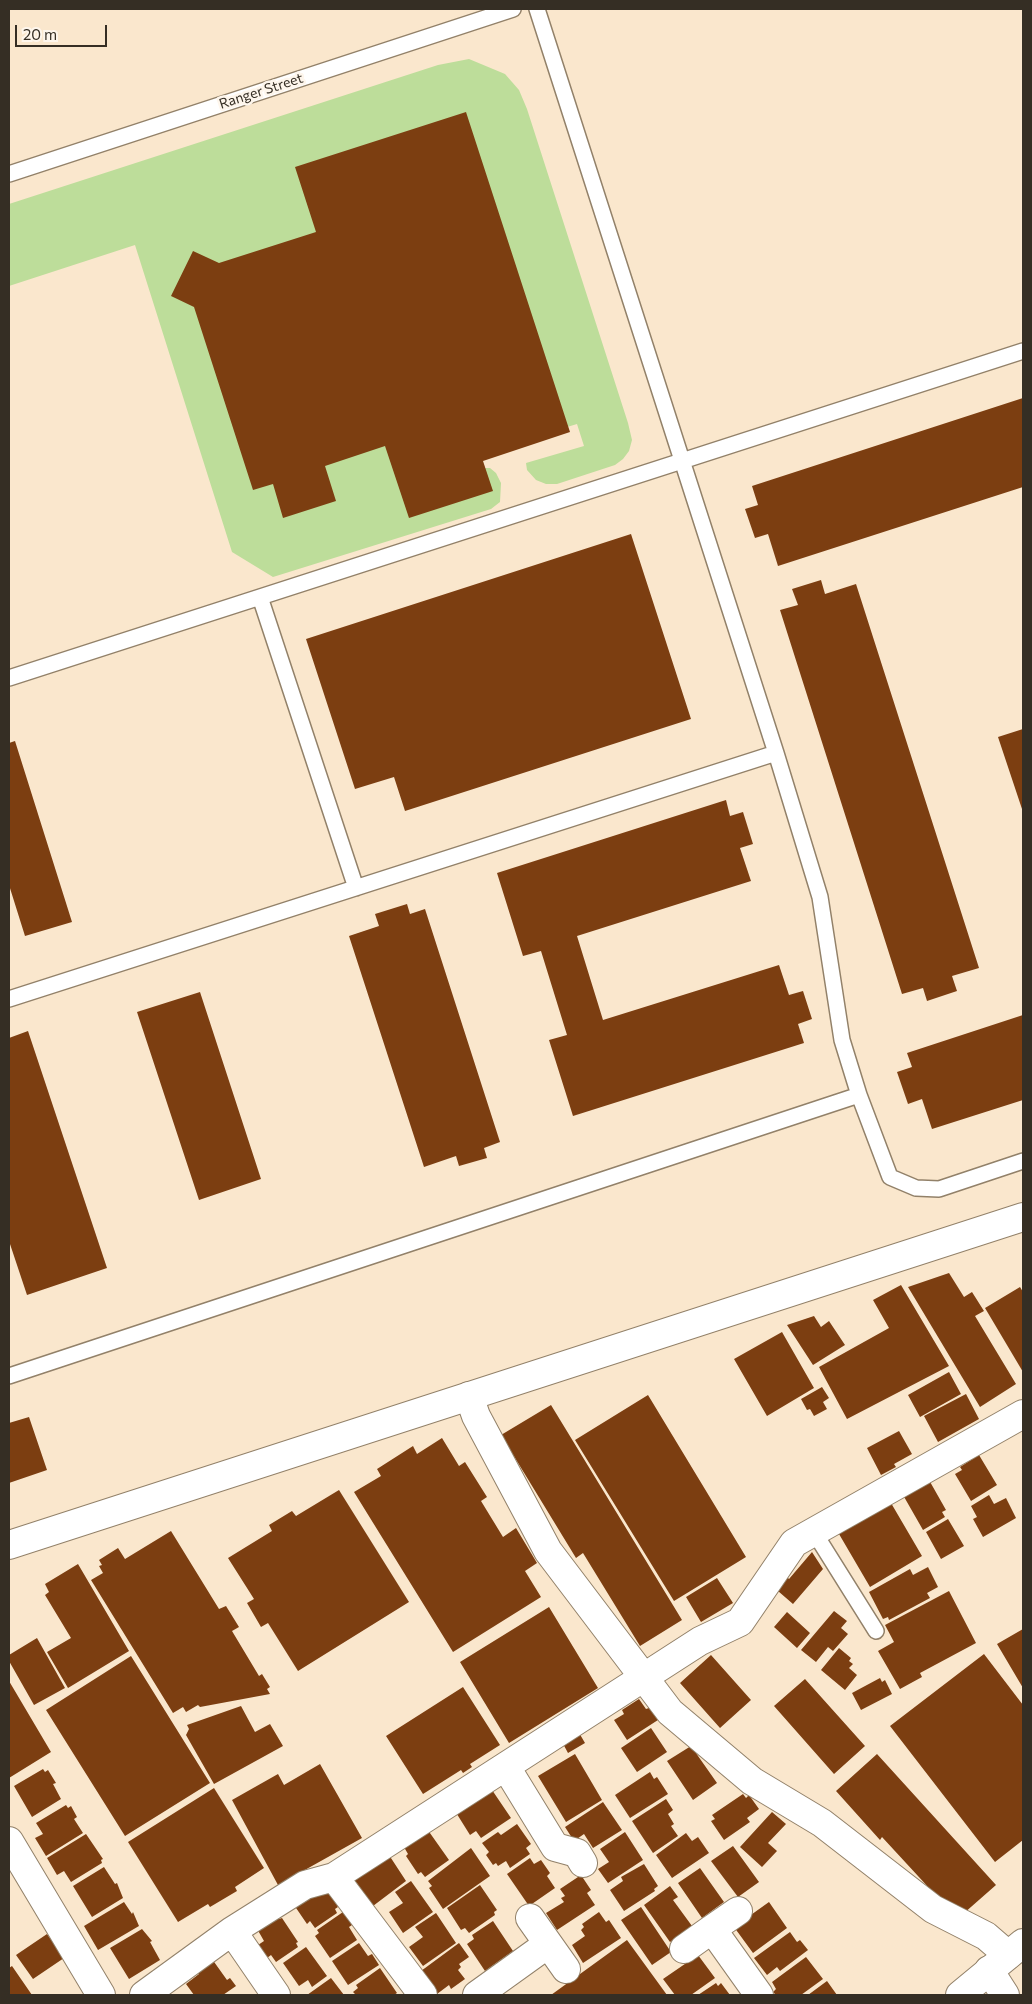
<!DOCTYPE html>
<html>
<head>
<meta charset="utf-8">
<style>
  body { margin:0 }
  #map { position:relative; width:1032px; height:2004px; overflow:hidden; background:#fae7cd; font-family:Commissioner,sans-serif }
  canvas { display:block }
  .frame { position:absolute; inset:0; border:10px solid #352e24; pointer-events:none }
  .scale { position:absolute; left:15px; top:25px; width:92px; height:22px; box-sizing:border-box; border:2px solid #352e24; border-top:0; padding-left:6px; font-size:15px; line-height:18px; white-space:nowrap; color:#352e24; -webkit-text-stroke:4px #fef6ec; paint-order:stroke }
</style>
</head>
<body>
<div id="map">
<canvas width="1032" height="2004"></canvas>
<div class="frame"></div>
<div class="scale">20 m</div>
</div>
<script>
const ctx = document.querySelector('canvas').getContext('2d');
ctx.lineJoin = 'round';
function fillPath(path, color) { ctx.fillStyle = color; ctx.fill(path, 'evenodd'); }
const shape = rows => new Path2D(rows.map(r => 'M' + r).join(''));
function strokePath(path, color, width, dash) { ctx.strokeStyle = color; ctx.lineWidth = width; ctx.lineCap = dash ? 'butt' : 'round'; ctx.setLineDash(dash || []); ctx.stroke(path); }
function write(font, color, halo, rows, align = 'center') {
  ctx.font = font + ' Commissioner,sans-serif'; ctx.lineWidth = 5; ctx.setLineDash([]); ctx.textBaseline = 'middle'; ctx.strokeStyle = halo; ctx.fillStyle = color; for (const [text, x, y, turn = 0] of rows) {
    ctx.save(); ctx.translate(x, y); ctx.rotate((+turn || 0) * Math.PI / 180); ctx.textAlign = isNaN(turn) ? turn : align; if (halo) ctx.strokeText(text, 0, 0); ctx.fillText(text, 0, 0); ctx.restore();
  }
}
fillPath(shape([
  [469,59,505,74,519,90,527,109,628,423,632,440,629,451,623,459,615,465,557,484,546,484,536,480,527,470,526,463,584,446,577,424,475,455,480,468,490,468,496,473,501,483,500,502,491,509,273,577,232,552,135,245,9,286,9,204,438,65]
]), '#bddd9a');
fillPath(shape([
  [466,112,570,432,483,461,493,491,409,518,385,446,325,466,336,501,283,518,273,484,253,490,194,307,171,296,193,251,219,263,316,232,295,167],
  [1023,398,1023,487,778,566,768,534,755,538,745,509,758,505,752,486],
  [631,534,691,719,405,811,394,777,355,789,306,639],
  [821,580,825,594,856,584,979,968,952,976,957,991,927,1001,923,988,902,994,780,610,798,605,792,589],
  [1023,729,1023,812,998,737],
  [15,741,72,922,25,936,9,885,9,743],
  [726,800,730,816,743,812,753,844,740,848,751,881,577,936,603,1020,779,965,789,995,803,991,812,1019,798,1024,804,1043,573,1116,549,1040,567,1035,541,951,523,956,497,873],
  [407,904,410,914,425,909,500,1142,484,1148,487,1158,459,1166,456,1156,424,1167,349,936,379,926,375,914],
  [200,992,261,1179,199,1200,137,1012],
  [1023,1015,1023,1100,932,1129,922,1099,908,1104,897,1072,912,1067,907,1053],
  [28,1031,107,1268,27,1295,9,1241,9,1038],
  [949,1273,964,1297,972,1292,984,1311,975,1316,1016,1384,980,1407,908,1287],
  [901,1285,949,1366,847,1419,819,1367,889,1328,873,1300],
  [1020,1287,1023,1292,1023,1372,985,1308],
  [814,1316,821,1327,829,1321,845,1345,813,1365,787,1325],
  [782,1332,814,1388,767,1416,734,1359],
  [949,1372,961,1394,920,1417,908,1395],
  [822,1387,829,1398,823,1402,827,1409,814,1416,810,1409,807,1410,801,1399],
  [966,1394,979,1419,938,1442,924,1416],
  [648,1395,746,1557,674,1601,575,1440],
  [551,1405,682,1620,640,1646,583,1553,576,1558,501,1435],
  [29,1417,47,1470,9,1483,9,1423],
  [899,1431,912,1454,894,1464,896,1467,881,1475,867,1448],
  [442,1438,459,1466,465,1462,487,1497,481,1501,503,1537,516,1528,537,1563,525,1571,541,1597,453,1652,354,1492,381,1476,377,1469,413,1446,417,1454],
  [979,1455,997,1485,971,1501,955,1474,962,1470,960,1467],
  [929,1480,946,1510,942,1512,945,1517,923,1530,903,1495],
  [339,1490,409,1602,298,1671,268,1623,261,1627,247,1603,254,1599,228,1558,272,1531,269,1525,292,1511,296,1516],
  [989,1495,994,1504,1006,1498,1016,1518,983,1537,973,1519,977,1517,971,1506],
  [891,1503,922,1556,870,1587,839,1534],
  [948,1519,964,1546,941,1559,926,1532],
  [171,1531,219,1609,226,1606,239,1627,232,1631,259,1676,262,1674,270,1687,267,1689,270,1694,200,1707,198,1705,186,1712,183,1707,173,1713,91,1580,103,1573,99,1566,102,1565,99,1560,118,1548,125,1559],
  [812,1552,823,1569,793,1604,778,1591,781,1588,779,1586,787,1577,789,1579],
  [78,1564,129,1651,68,1688,47,1652,71,1638,45,1595,49,1592,45,1584],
  [928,1567,938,1587,927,1593,930,1598,889,1620,888,1617,883,1619,869,1592,910,1569,913,1575],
  [717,1578,733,1603,701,1622,686,1597],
  [949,1591,976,1643,920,1673,922,1677,900,1689,878,1651,894,1642,885,1625],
  [549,1607,598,1688,509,1743,460,1662],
  [834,1611,847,1621,841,1628,848,1634,833,1651,828,1647,816,1662,801,1650],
  [787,1612,810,1633,797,1648,774,1627],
  [1023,1629,1023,1688,997,1644],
  [37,1638,65,1688,34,1705,9,1661,9,1655],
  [839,1648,851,1658,849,1661,853,1664,849,1668,857,1675,845,1690,821,1670],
  [984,1654,1023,1705,1023,1840,995,1862,890,1726],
  [711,1655,751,1700,720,1728,680,1683],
  [131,1656,210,1783,125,1836,46,1710],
  [880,1678,882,1682,885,1680,892,1694,861,1710,852,1693],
  [805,1679,865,1746,834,1774,774,1706],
  [9,1681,51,1752,9,1778],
  [463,1687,500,1745,470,1764,472,1767,463,1773,461,1770,423,1794,386,1736],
  [639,1699,646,1709,649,1708,658,1720,627,1740,614,1720,624,1714,622,1710],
  [241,1706,255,1732,270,1724,283,1746,214,1784,186,1735,189,1729,187,1725],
  [651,1728,667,1752,637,1772,621,1748],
  [578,1731,585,1743,568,1753,561,1740],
  [691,1746,717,1783,693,1800,667,1761],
  [575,1754,602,1800,566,1822,538,1776],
  [877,1754,996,1885,963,1914,942,1902,882,1837,880,1840,836,1791],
  [320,1764,362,1838,278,1885,232,1800,278,1774,284,1785],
  [43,1769,45,1772,48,1770,56,1783,53,1784,61,1799,32,1817,14,1786],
  [650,1772,654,1779,657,1777,668,1794,630,1818,615,1795],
  [490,1787,511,1818,481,1838,476,1831,470,1835,455,1811],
  [214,1788,264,1868,235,1887,237,1891,210,1907,208,1904,178,1922,128,1842],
  [743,1794,746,1798,749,1795,759,1809,747,1818,750,1822,724,1840,711,1821,715,1819,712,1815],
  [666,1799,673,1810,668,1814,674,1824,671,1826,678,1836,653,1853,632,1821],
  [603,1802,622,1830,593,1848,584,1834,574,1841,565,1827],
  [66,1805,68,1808,71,1806,77,1817,74,1819,83,1833,46,1856,35,1838,43,1834,36,1823],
  [772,1812,786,1824,768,1843,777,1851,762,1867,740,1847],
  [517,1824,531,1844,526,1848,530,1854,510,1868,506,1861,498,1866,496,1863,493,1865,486,1855,489,1852,482,1843,498,1832,501,1835],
  [425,1826,449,1860,425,1877,421,1872,418,1874,406,1856,408,1854,401,1842],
  [625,1832,643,1860,608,1883,598,1869,609,1862,600,1849],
  [686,1833,692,1841,698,1837,709,1853,672,1878,656,1855],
  [86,1834,103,1859,101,1860,102,1863,71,1882,64,1871,57,1875,47,1858],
  [733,1846,759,1882,738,1897,711,1861],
  [471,1848,490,1876,443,1909,429,1888,432,1886,428,1881],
  [389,1855,406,1881,373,1906,354,1879],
  [530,1858,534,1864,541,1860,550,1873,547,1876,555,1888,529,1906,507,1874],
  [644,1864,658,1886,654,1889,655,1891,624,1911,610,1890,623,1881,621,1877],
  [104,1867,115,1884,117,1883,123,1898,92,1917,73,1886],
  [700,1868,724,1902,702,1918,678,1883],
  [581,1875,591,1890,587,1893,595,1905,557,1930,546,1913,564,1902,561,1898,565,1896,560,1889],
  [411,1881,433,1912,403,1933,389,1912,403,1903,395,1892],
  [480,1885,497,1910,494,1912,495,1915,469,1933,465,1928,461,1930,447,1908],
  [670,1886,678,1897,673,1900,692,1926,670,1942,644,1905],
  [325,1887,338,1907,335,1909,337,1913,315,1928,310,1921,307,1924,294,1905],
  [124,1902,132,1914,133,1912,139,1926,98,1950,84,1926],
  [769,1902,787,1928,753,1953,734,1927],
  [641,1907,671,1952,652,1965,621,1920],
  [343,1912,352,1925,349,1927,357,1940,330,1958,315,1936,319,1933,317,1930],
  [599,1912,606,1922,609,1920,621,1938,583,1963,572,1945,585,1936,581,1930,584,1927,582,1924],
  [436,1913,456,1943,423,1966,409,1947,423,1937,415,1927],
  [275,1914,279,1919,282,1918,298,1942,296,1943,298,1947,276,1962,271,1955,267,1958,258,1945,264,1941,256,1927],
  [493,1921,513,1951,485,1971,467,1944,474,1939,472,1935],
  [142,1929,152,1941,150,1942,160,1960,129,1979,110,1948],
  [790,1932,797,1942,800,1940,808,1950,780,1971,777,1967,767,1975,754,1958],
  [47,1934,64,1958,33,1979,16,1955],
  [627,1940,667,1995,551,1995],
  [359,1943,368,1956,372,1954,379,1965,348,1985,332,1961],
  [459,1943,469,1957,459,1964,461,1967,458,1970,465,1979,451,1989,449,1985,437,1994,421,1971],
  [306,1947,327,1976,312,1987,308,1980,299,1986,283,1963],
  [698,1955,715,1978,691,1995,675,1995,663,1979],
  [806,1957,823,1979,801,1995,776,1995,773,1992,776,1989,772,1982],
  [212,1959,227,1980,230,1978,236,1986,223,1995,194,1995,186,1984,199,1974,196,1970],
  [12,1966,32,1995,9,1995,9,1968],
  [380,1968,397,1993,394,1995,356,1995,353,1992,358,1988,356,1985],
  [331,1978,344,1995,307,1995],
  [827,1981,837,1995,808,1995],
  [716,1983,718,1986,721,1983,730,1995,698,1995]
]), '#7c3e11');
const service = shape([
  [537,9,776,753,820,897,842,1040,859,1095,890,1177,916,1188,939,1189,1023,1161],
  [9,174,513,9],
  [260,597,356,888],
  [9,678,1023,351],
  [9,999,776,753],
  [9,1376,859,1095],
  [814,1532,876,1631]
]);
const minor = shape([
  [469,1396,476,1416,548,1551,670,1712,752,1781,822,1823,933,1909,986,1936,1008,1955],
  [506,1767,555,1847,577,1853,583,1863],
  [9,1841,101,1995],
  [334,1877,423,1995],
  [738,1911,712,1929,759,1995],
  [530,1918,566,1969],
  [232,1931,276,1995],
  [684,1949,712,1929],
  [989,1970,1005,1995],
  [144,1995,232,1931,305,1885,334,1877,700,1641,740,1622,794,1543,1023,1414],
  [477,1995,548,1944]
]);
const tertiary = shape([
  [9,1545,1023,1217],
  [960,1995,1023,1943]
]);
strokePath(service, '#928169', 18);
strokePath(minor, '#928169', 30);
strokePath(tertiary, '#928169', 30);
strokePath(service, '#fff', 15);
strokePath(minor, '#fff', 28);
strokePath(tertiary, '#fff', 28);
write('14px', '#352e24', '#fef6ec', [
  ["Ranger Street",261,91,-18]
]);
</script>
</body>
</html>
